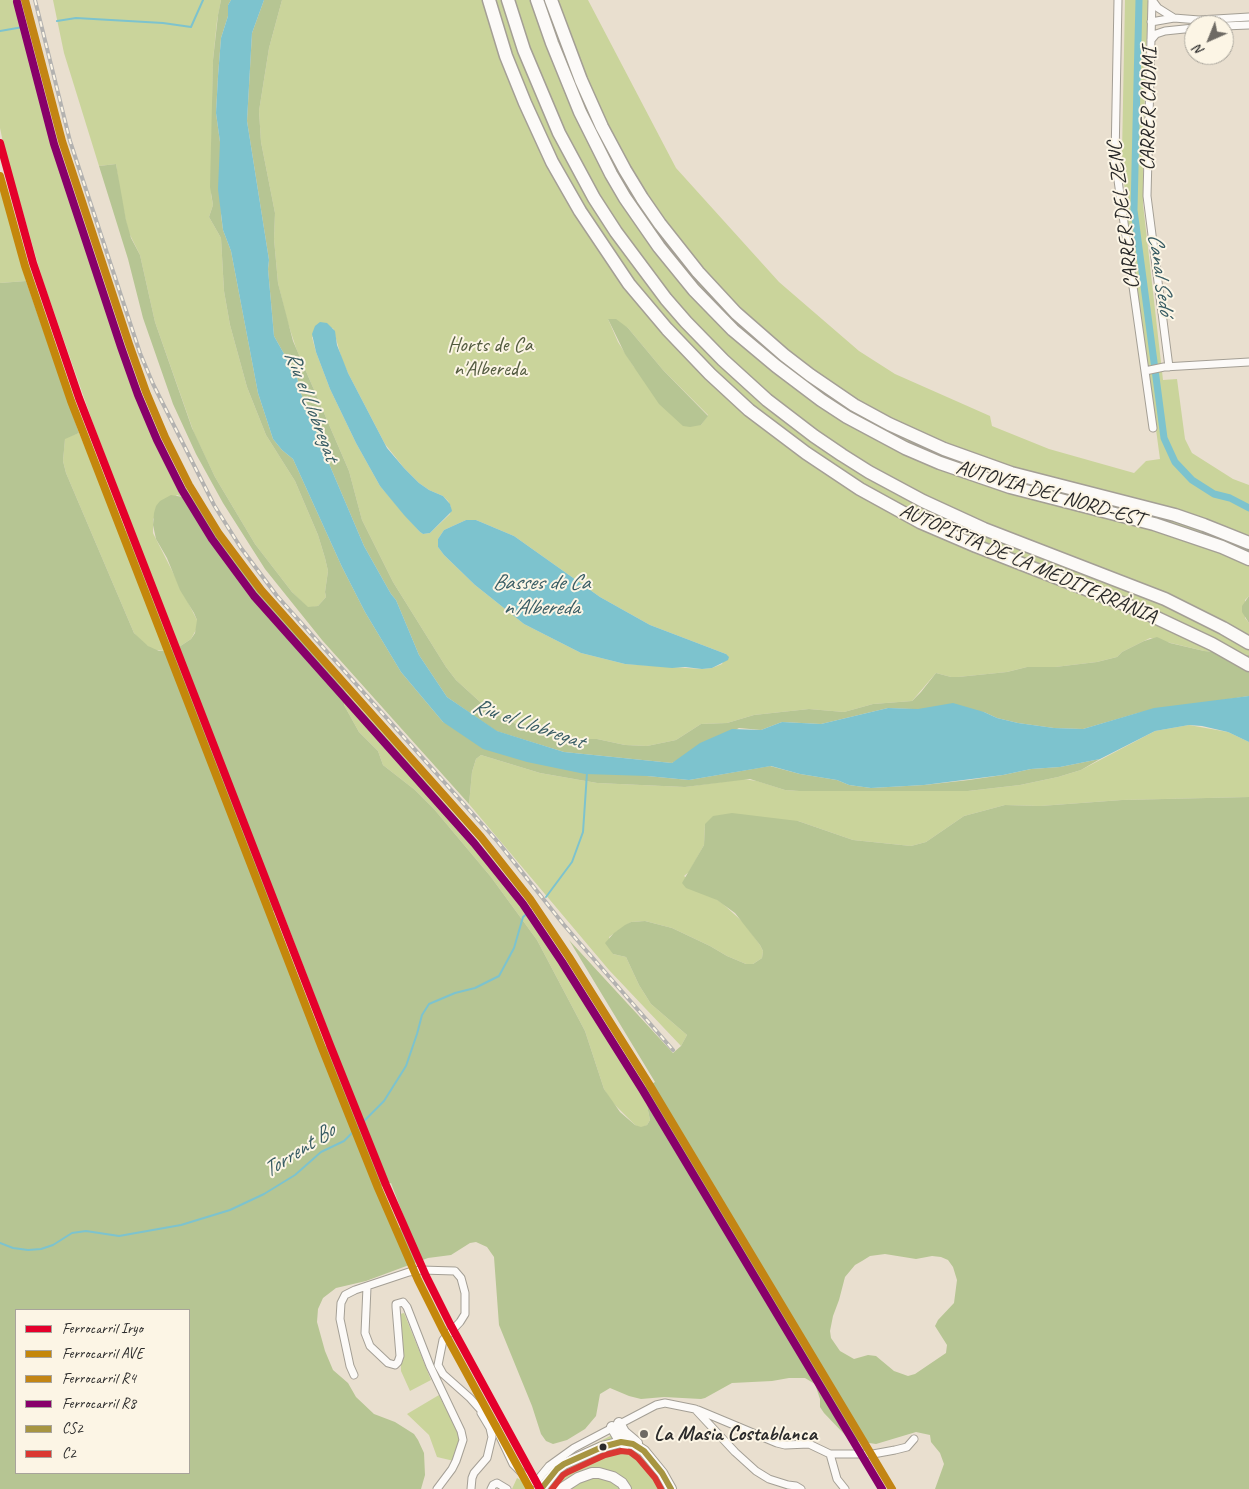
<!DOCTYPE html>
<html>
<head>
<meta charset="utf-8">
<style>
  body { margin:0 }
  #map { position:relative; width:1249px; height:1489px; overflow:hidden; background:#e9dfcf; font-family:Caveat,sans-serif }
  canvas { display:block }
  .legend { position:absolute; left:15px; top:1309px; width:175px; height:165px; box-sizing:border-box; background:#fcf5e5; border:1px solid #a8a49b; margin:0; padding:6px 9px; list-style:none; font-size:15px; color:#2b2b2b }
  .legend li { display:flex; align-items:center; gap:10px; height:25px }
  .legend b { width:25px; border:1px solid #a8a49b }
  .north { position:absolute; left:1184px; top:15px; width:50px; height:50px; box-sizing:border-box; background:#fcf5e5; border:1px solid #a8a49b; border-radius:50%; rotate:224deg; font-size:14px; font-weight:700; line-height:20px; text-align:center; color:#2b2b2b }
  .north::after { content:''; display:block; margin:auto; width:18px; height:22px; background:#6e6a64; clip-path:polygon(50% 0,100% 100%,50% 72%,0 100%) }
</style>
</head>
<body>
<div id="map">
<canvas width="1249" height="1489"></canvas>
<ul class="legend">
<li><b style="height:6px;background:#e4002b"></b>Ferrocarril Iryo</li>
<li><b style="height:6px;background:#c4870b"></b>Ferrocarril AVE</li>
<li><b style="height:6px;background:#c38514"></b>Ferrocarril R4</li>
<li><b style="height:6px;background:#88006a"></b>Ferrocarril R8</li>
<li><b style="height:6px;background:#a79541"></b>CS2</li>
<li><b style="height:6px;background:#da3832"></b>C2</li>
</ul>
<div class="north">N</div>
</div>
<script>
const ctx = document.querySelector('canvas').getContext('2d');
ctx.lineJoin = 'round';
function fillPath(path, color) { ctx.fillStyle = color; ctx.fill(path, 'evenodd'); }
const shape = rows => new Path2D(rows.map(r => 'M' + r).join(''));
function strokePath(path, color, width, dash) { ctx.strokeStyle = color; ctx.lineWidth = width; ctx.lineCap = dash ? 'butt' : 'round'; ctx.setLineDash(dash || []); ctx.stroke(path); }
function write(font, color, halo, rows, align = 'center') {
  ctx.font = font + ' Caveat,sans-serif'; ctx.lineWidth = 4; ctx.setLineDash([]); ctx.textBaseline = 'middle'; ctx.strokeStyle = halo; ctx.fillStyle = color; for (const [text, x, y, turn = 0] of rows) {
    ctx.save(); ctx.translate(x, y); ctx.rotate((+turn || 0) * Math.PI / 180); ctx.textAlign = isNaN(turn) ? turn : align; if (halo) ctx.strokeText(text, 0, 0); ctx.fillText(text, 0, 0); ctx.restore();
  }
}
fillPath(shape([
  [0,0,17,0,74,202,124,352,166,451,185,487,185,492,183,497,177,495,153,519,153,533,156,539,197,620,197,628,191,639,179,647,167,651,153,650,142,642,134,633,66,473,63,461,65,438,79,433,121,533,133,528,94,426,42,278,4,147,0,128],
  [53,0,221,0,217,21,213,60,211,194,213,205,209,217,221,238,224,291,230,325,247,387,266,435,295,481,318,535,325,558,328,571,325,592,326,597,318,606,308,608,292,592,255,544,215,477,194,433,155,322,140,255,128,231,120,192,116,164,99,166,64,53],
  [282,0,588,0,676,168,779,282,859,351,895,374,990,416,992,426,1049,449,1134,473,1146,461,1160,459,1126,209,1122,153,1125,0,1148,0,1143,152,1143,204,1163,380,1177,379,1185,439,1192,453,1233,479,1249,485,1249,596,1245,600,1245,618,1249,623,1249,655,1204,651,1150,638,1122,652,1117,657,1097,662,1055,667,1027,667,1007,672,958,677,951,677,936,673,912,701,873,704,844,712,809,709,754,715,727,723,701,724,676,740,647,746,625,745,597,739,567,739,544,736,530,731,490,711,456,680,446,667,393,582,362,520,349,471,296,348,287,320,278,283,274,239,275,213,261,142,259,111,269,48],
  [608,319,628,328,663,370,708,415,701,425,634,367,618,342],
  [333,328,342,360,348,373,385,444,404,468,419,483,429,490,443,496,448,501,451,507,450,514,430,533,423,534,420,532,380,486,356,443,330,389,316,352,312,337],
  [466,520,476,520,514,536,600,597,650,625,726,654,722,664,712,668,702,669,625,664,581,653,524,624,475,585,444,555,438,547,438,539,444,530],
  [0,186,26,281,0,283],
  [346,692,417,771,492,858,539,921,646,1087,645,1096,650,1120,647,1125,641,1128,635,1125,611,1101,604,1089,585,1031,537,940,491,877,434,809,415,790,383,765,378,751,359,732,344,705],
  [1189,725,1228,732,1249,742,1249,797,1122,800,1040,806,1005,805,964,816,926,842,911,846,853,840,798,821,705,824,704,845,689,872,684,876,723,904,744,923,760,945,763,951,762,958,753,964,746,964,727,956,710,946,672,928,645,921,631,922,609,937,613,954,626,957,639,985,651,1004,687,1035,681,1046,609,970,469,804,472,772,476,759,481,755,540,773,597,783,685,787,743,779,757,781,785,790,799,791,968,791,1020,785,1058,777,1081,770,1155,731],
  [404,1313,431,1380,410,1391,401,1371,400,1314],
  [439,1395,460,1437,454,1461,437,1457,429,1435,407,1414],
  [616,1433,632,1436,643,1443,675,1489,536,1489,569,1457],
  [517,1478,530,1485,528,1489,512,1489]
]), '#cad49b');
fillPath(shape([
  [221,0,231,0,228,5,228,16,221,38,218,76,216,113,220,142,221,215,223,230,231,251,258,393,273,439,282,450,293,459,342,567,365,612,401,672,443,722,647,776,689,780,770,766,800,774,837,780,849,785,871,788,924,785,969,780,1003,775,1031,769,1060,767,1100,759,1081,770,1058,777,1020,785,968,791,799,791,785,790,750,779,685,787,597,783,540,773,481,755,476,759,472,772,469,804,322,640,265,569,223,503,196,454,173,404,143,318,128,259,99,166,116,164,126,220,131,238,140,255,155,322,192,428,215,477,255,544,292,592,308,607,318,606,326,597,325,592,328,571,325,558,318,535,295,481,266,435,247,387,230,325,224,291,221,238,209,217,213,205,210,187,213,60,218,15],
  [264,0,282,0,269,48,259,111,261,142,275,213,274,239,278,283,293,341,349,471,362,520,393,582,446,667,456,680,490,711,530,731,544,736,567,739,597,739,625,745,647,746,676,740,701,724,727,723,754,715,809,709,844,712,873,704,912,701,921,692,936,673,951,677,958,677,1007,672,1027,667,1055,667,1097,662,1117,657,1122,652,1144,641,1157,637,1170,643,1204,651,1249,655,1249,696,1138,713,1083,729,1054,728,1018,723,997,718,984,712,888,708,821,724,782,722,761,730,739,728,672,763,564,752,496,731,447,697,419,655,396,600,391,594,364,546,330,466,300,391,297,377,274,336,268,269,269,260,247,121,252,33],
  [26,281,79,433,65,439,63,461,66,473,134,633,148,646,159,651,167,651,179,647,191,639,195,633,197,620,194,613,180,590,167,558,156,539,153,525,154,513,156,506,160,501,171,495,183,497,185,492,185,487,231,557,346,692,344,705,359,732,378,751,383,765,415,790,434,809,491,877,537,940,585,1031,604,1089,620,1112,635,1125,641,1127,647,1125,650,1120,645,1096,646,1087,655,1082,569,940,673,1053,681,1046,687,1035,651,1004,639,985,626,957,613,954,605,943,614,933,625,925,631,922,645,921,672,928,710,946,727,956,746,964,753,964,762,958,763,951,760,945,735,913,717,900,686,888,682,883,704,845,705,824,713,816,732,813,798,821,853,840,911,846,926,842,964,816,1005,805,1040,806,1122,800,1249,797,1249,1489,935,1489,944,1464,940,1453,931,1442,930,1435,916,1432,876,1444,856,1441,846,1436,824,1413,820,1407,820,1399,815,1384,805,1378,789,1378,772,1381,732,1383,705,1398,701,1399,664,1397,641,1399,629,1396,610,1388,600,1394,596,1416,585,1429,567,1440,553,1444,546,1441,541,1434,532,1406,499,1325,494,1257,487,1247,476,1242,470,1243,451,1255,428,1258,366,1281,336,1288,323,1298,318,1309,317,1322,325,1351,333,1370,348,1383,356,1397,374,1414,395,1422,414,1434,418,1440,424,1453,425,1475,421,1489,0,1489,0,283],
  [281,908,333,1043,320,1048,267,913],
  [391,1183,407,1225,394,1230,378,1188],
  [885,1254,916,1259,932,1256,941,1257,948,1260,953,1267,957,1280,954,1303,938,1320,935,1326,947,1345,946,1353,915,1374,908,1376,894,1371,876,1356,868,1355,854,1359,840,1351,831,1338,830,1331,833,1316,839,1300,845,1277,855,1265,862,1261,870,1256],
  [16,1310,189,1310,189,1473,16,1473],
  [608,319,616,319,628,328,663,370,708,416,701,425,690,427,683,426,659,404,625,354],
  [1249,596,1249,623,1242,612,1242,606]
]), '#b6c593');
fillPath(shape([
  [231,0,264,0,252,33,247,121,269,260,268,269,274,336,297,377,300,391,330,466,364,546,391,594,396,600,419,655,447,697,497,731,564,752,672,763,700,743,732,729,761,730,782,722,821,724,888,708,918,709,953,703,984,712,997,718,1018,723,1054,728,1083,729,1154,708,1249,696,1249,742,1228,732,1202,726,1189,725,1155,731,1100,759,1060,767,1031,769,1003,775,924,785,871,788,849,785,837,780,800,774,771,766,689,780,647,776,585,774,527,762,483,749,443,722,401,672,365,612,342,567,293,459,282,450,273,439,258,393,231,251,223,230,218,189,220,142,216,113,218,76,221,38,228,16,228,5],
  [320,322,327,323,335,331,337,345,348,373,387,448,404,468,419,483,429,490,443,496,450,504,452,511,430,533,423,534,420,532,404,515,380,486,356,443,330,389,316,352,312,334,315,326],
  [466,520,476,520,514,536,600,597,650,625,726,654,729,657,728,660,712,668,702,669,685,667,672,668,625,664,581,653,524,624,475,585,444,555,438,547,438,539,444,530]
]), '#7dc3ce');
strokePath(shape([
  [57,21,76,18,163,23,191,27,203,0],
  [0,31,23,27],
  [546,897,572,862,583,832,587,773],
  [0,1243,13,1248,28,1250,41,1249,53,1245,72,1233,86,1231,119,1236,181,1225,230,1210,264,1194,295,1175,321,1152,344,1141,384,1101,406,1066,417,1034,422,1015,429,1004,455,993,475,988,499,976,514,948,523,917,531,910]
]), '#7dc3ce', 2);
strokePath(shape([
  [1139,0,1134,210,1164,438,1175,462,1192,480,1214,494,1230,498,1249,508]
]), '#7dc3ce', 7);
const minor = shape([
  [1118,0,1115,159,1153,428],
  [1152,0,1147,196,1169,367],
  [1152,0,1158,8,1174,18],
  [1151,22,1174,18,1199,20,1249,17],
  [1224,26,1249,25],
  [1151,40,1156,34,1165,31,1194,28],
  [1145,371,1164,367,1249,362],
  [367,1287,365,1333,370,1346,388,1363,395,1365,398,1362,400,1356,396,1307,396,1304,403,1302,407,1307,430,1366,461,1431,463,1440,456,1461,452,1469,437,1489],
  [354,1375,350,1366,340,1319,341,1303,345,1295,355,1290,409,1272,421,1270,455,1271,461,1278,465,1293,465,1314,460,1322,443,1340,438,1365,443,1374,470,1398,495,1426,513,1464,525,1476,535,1483,549,1466,574,1448,656,1405,665,1403,695,1409,735,1452,756,1471,769,1479,788,1485,796,1486,801,1489],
  [698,1410,777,1443,785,1445,809,1444,830,1454,873,1454,895,1450,907,1447,914,1439],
  [830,1454,837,1479,845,1489],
  [471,1489,472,1478,474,1473,487,1458,492,1437,490,1428,481,1413],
  [491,1489,493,1485,497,1483,507,1489]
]);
const secondary = shape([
  [619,1423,624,1432,637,1443],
  [612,1427,619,1439,625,1445],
  [541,1489,557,1469,564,1464,602,1447,621,1442,633,1444,644,1451,662,1473,671,1489],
  [561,1489,578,1478,592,1473,599,1473,613,1477,622,1483,626,1489]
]);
const motorway = shape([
  [489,0,506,56,525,103,552,162,580,211,629,284,667,329,710,374,749,410,806,453,860,489,920,522,976,546,1142,611,1212,644,1249,665],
  [508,0,524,50,559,133,594,198,616,232,666,299,686,322,723,360,767,400,814,436,842,455,869,472,923,501,984,529,1165,599,1223,628,1249,643],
  [537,0,552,43,580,112,611,174,625,198,659,247,694,290,733,330,776,366,821,400,847,417,905,448,940,463,1010,487,1154,524,1222,547,1249,559],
  [551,0,581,80,602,127,625,170,642,198,660,224,698,272,736,313,784,355,810,375,854,405,889,424,944,449,1011,473,1175,515,1204,525,1249,543]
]);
strokePath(minor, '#a49f95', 9);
strokePath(secondary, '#a49f95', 12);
strokePath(motorway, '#a49f95', 15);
strokePath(minor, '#fcfaf8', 7);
strokePath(secondary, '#fcfaf8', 10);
strokePath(motorway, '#fcfaf8', 12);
const rail = shape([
  [35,0,70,141,140,353,153,384,214,505,241,548,277,596,498,842,564,925,673,1050]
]);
strokePath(rail, '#b3b2b0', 4);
strokePath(rail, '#fcf5e5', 2, [5.5]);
strokePath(shape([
  [541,1489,557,1469,564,1464,602,1447,621,1442,633,1444,644,1451,662,1473,671,1489]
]), '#a79541', 6);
strokePath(shape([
  [552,1489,563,1475,568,1472,605,1455,621,1451,630,1452,638,1458,655,1478,661,1489]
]), '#da3832', 6);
strokePath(shape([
  [0,143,33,263,79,398,330,1045,386,1185,426,1276,450,1324,540,1489]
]), '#e4002b', 8);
strokePath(shape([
  [0,176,25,266,71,401,322,1048,378,1188,418,1280,442,1328,530,1489]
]), '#c4870b', 8);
strokePath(shape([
  [25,0,62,141,129,344,146,392,165,437,189,485,219,534,261,590,481,837,530,899,569,957,649,1084,892,1489]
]), '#c38514', 8);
strokePath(shape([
  [17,2,54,144,121,347,138,395,157,440,182,490,212,539,254,596,474,843,523,904,562,962,642,1089,882,1489]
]), '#88006a', 8);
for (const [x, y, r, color] of [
  [644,1434,5,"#6e6a64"],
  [603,1447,4.5,"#2b2b2b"]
]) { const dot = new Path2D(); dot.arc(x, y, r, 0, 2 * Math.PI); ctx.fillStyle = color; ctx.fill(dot); strokePath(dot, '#fcf5e5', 2); }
write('21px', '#2b2b2b', '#fcf5e5', [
  ["CARRER CADMI",1149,109,-89],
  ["CARRER DEL ZENC",1124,215,-97],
  ["AUTOVIA DEL NORD-EST",1050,494,16],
  ["AUTOPISTA DE LA MEDITERRÀNIA",1028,564,23]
]);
write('21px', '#535b40', '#fcf5e5', [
  ["Horts de Ca",490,345],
  ["n'Albereda",490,369]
]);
write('bold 21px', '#2b2b2b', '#fcf5e5', [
  ["La Masia Costablanca",654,1434]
], 'left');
write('italic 22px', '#385c64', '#fcf5e5', [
  ["Canal Sedó",1160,274,82],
  ["Riu el Llobregat",311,406,69],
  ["Basses de Ca",541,583],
  ["n'Albereda",541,608],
  ["Riu el Llobregat",528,724,19],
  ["Torrent Bo",299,1151,-33]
]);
</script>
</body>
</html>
